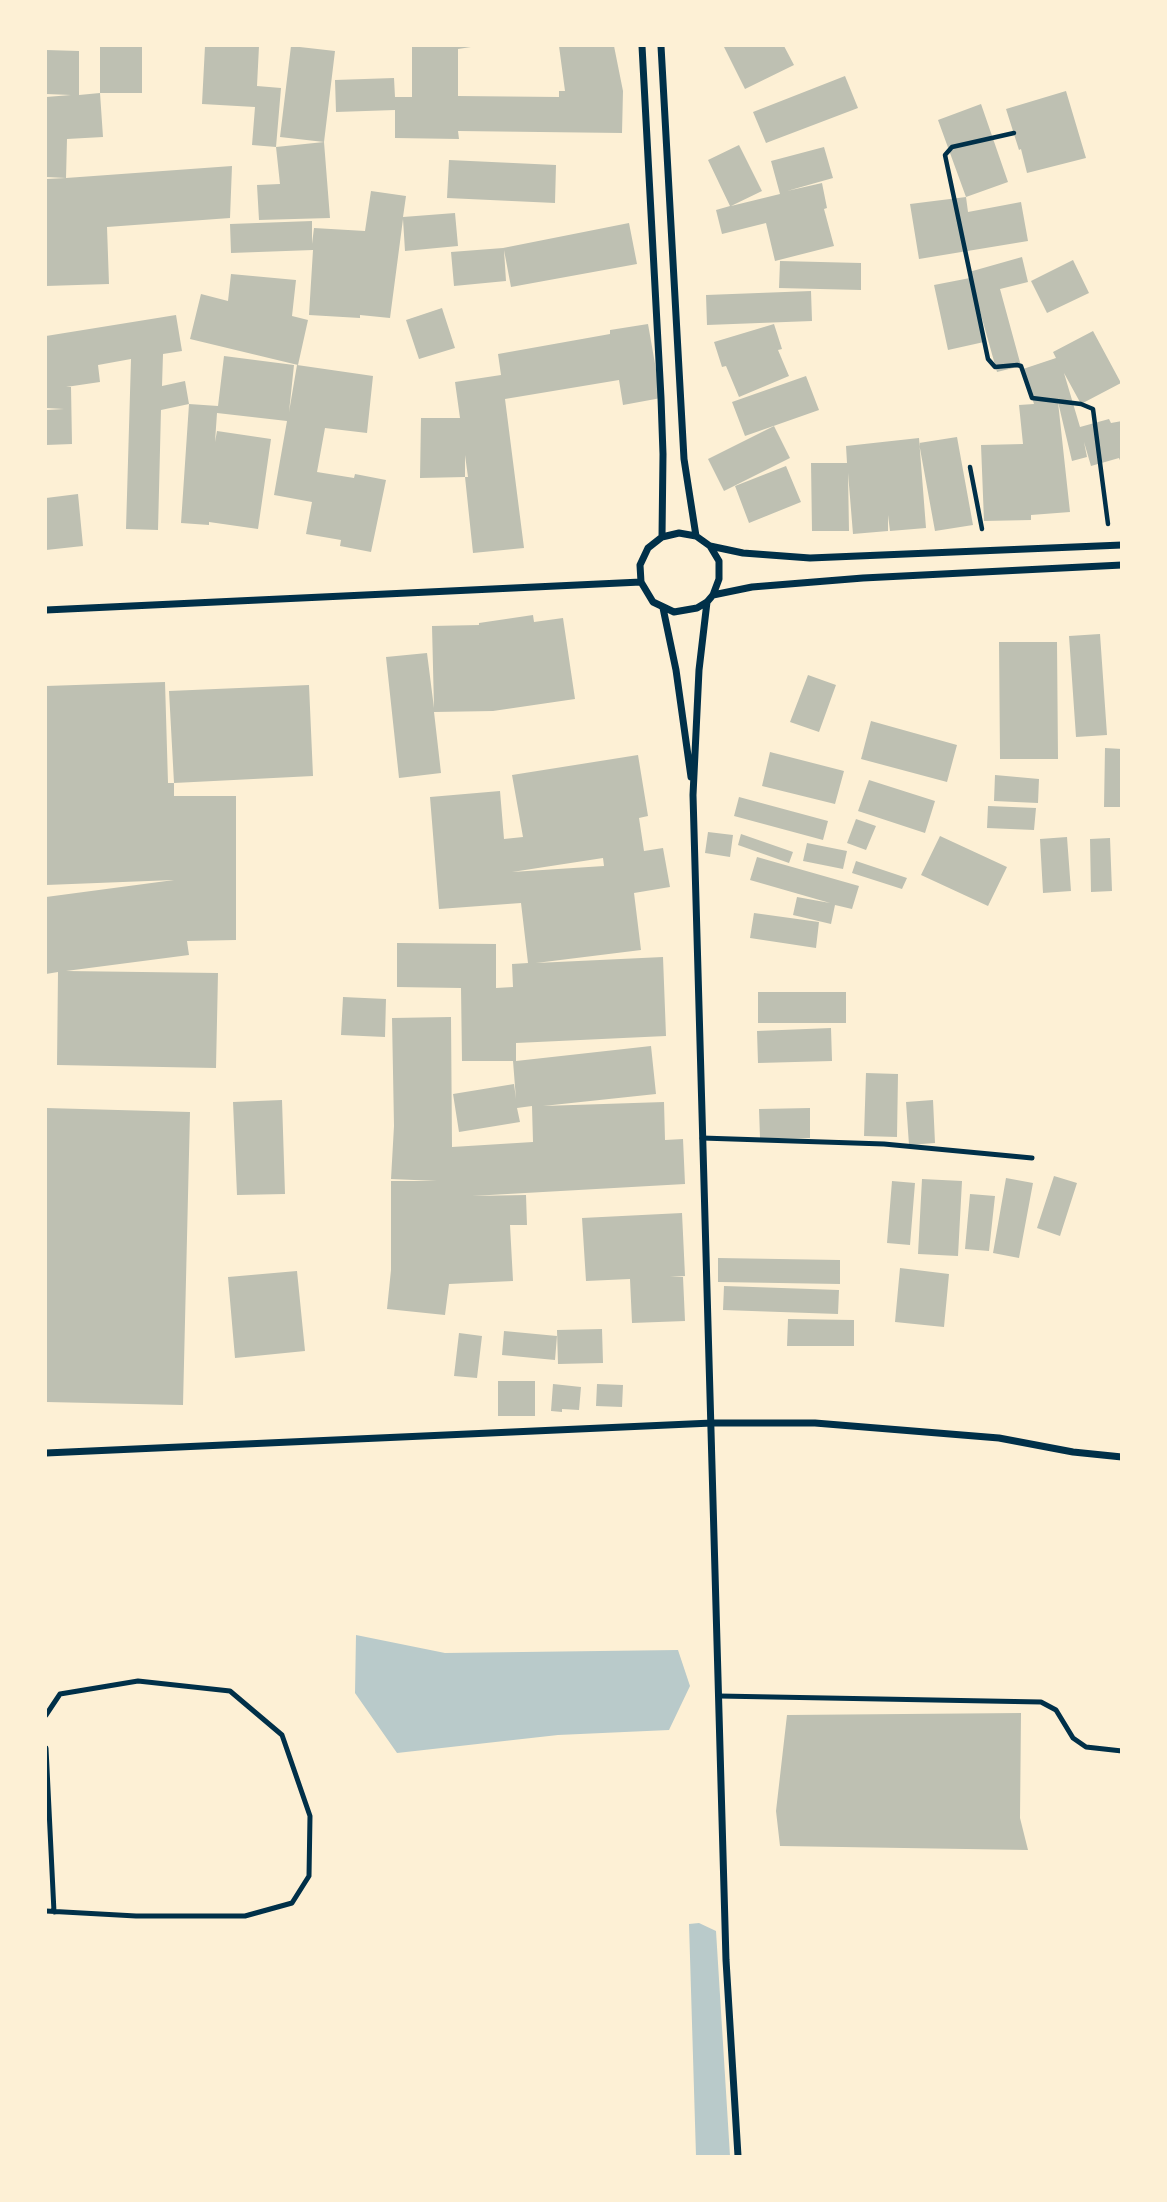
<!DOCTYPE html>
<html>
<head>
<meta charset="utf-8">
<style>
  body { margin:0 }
  #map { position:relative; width:1167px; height:2202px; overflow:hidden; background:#fdf0d5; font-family:Karla,sans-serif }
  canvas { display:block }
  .frame { position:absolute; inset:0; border:47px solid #fdf0d5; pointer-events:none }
</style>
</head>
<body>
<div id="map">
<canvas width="1167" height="2202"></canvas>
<div class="frame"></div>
</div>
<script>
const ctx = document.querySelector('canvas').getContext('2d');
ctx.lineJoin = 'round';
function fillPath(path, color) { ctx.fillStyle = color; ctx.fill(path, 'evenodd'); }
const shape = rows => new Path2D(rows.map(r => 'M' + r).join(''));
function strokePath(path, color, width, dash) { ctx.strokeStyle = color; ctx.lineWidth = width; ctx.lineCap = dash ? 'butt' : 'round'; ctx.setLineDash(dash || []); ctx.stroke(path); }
fillPath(shape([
  [356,1635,445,1653,678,1650,690,1686,669,1730,558,1735,397,1753,355,1693],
  [699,1923,716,1931,730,2156,696,2156,689,1924]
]), '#b9caca');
fillPath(shape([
  [100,46,142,46,142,93,100,93],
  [205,46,259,46,257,86,281,88,276,147,324,142,330,218,259,220,257,185,280,184,276,147,252,145,255,107,202,104],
  [291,46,335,51,324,142,280,137],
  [412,46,471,46,471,47,458,49,458,96,559,97,559,91,565,91,559,46,614,46,623,91,622,133,458,131,459,139,395,138,395,110,336,112,335,80,394,78,395,97,412,97],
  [727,46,784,46,794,65,745,89,724,47],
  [46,50,79,51,79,95,100,93,103,137,67,139,66,178,232,166,230,218,107,227,109,284,46,286,46,179,66,178,46,177,46,97,71,95,46,94],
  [845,76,858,108,766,143,753,112],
  [1066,91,1086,158,1027,173,1021,149,1019,150,1006,109],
  [981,104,1008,182,966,197,968,212,1021,202,1028,241,919,259,910,204,966,197,938,120],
  [739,145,762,191,731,206,780,194,771,161,824,147,833,178,787,191,822,183,827,208,824,209,834,246,775,261,766,223,722,234,716,210,730,206,708,160],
  [449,160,556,165,555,203,447,198],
  [371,191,406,196,403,217,455,213,458,246,405,251,403,219,390,318,360,315,360,318,309,315,313,250,231,253,230,224,312,221,312,244,314,228,365,231],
  [629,223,637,264,511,287,504,250,506,281,454,286,451,252,503,248],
  [1022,257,1028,282,1000,289,1021,366,997,372,969,272],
  [1073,260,1089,293,1047,313,1031,281],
  [780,261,861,263,861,290,779,288],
  [231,274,296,280,292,316,308,320,298,365,190,339,201,294,228,301],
  [970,278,984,342,948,350,934,285],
  [811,291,812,321,707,325,706,295],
  [442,308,455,348,419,359,406,320],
  [176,315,182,351,163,354,162,386,185,381,189,404,218,406,224,356,294,365,289,412,297,365,373,376,367,433,325,428,317,472,354,478,355,474,386,480,371,552,340,546,341,540,306,534,312,502,274,495,287,421,217,413,215,442,217,431,271,439,258,529,209,522,209,525,181,523,189,404,161,410,158,530,126,529,131,359,98,365,100,382,66,387,71,387,72,444,46,445,46,410,64,409,46,408,46,336],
  [648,324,661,398,623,405,619,380,505,399,524,548,473,553,465,477,468,477,465,455,465,477,420,478,421,418,460,418,455,382,501,375,498,354,610,334,610,330],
  [774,324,782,349,778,350,789,376,739,397,726,366,722,367,714,342],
  [1093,331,1121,383,1081,404,1064,373,1080,427,1109,419,1111,423,1122,421,1122,465,1119,458,1091,466,1084,442,1087,457,1072,461,1058,402,1070,512,1031,515,1031,520,984,521,981,445,1023,444,1019,405,1034,404,1023,369,1056,358,1053,352],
  [806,376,819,410,745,436,732,402],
  [774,426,790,458,724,491,708,459],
  [957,437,973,525,935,531,919,443],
  [919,438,926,528,890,531,888,515,888,531,853,534,848,473,849,531,812,531,811,463,847,463,846,446],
  [786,466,801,502,749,523,735,486],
  [78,494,83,546,46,550,46,498],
  [533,615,534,622,563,618,575,699,493,711,434,712,441,773,399,778,386,657,427,653,434,708,432,626,479,625,479,623],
  [1100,634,1107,735,1076,737,1069,636],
  [999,642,1057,642,1058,759,1000,759],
  [808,675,836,685,819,732,790,722],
  [165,682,168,783,174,783,174,796,236,796,236,940,187,941,189,955,66,971,218,973,216,1068,57,1065,58,972,46,974,46,897,174,880,46,885,46,686],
  [309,685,313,776,174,783,169,691],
  [871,721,957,745,947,782,861,759],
  [1105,748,1122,749,1122,807,1104,807],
  [770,752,844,771,835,804,762,786],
  [638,755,648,816,639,818,644,851,663,848,670,887,634,893,641,950,536,963,663,957,666,1036,516,1043,516,1061,651,1046,656,1094,543,1106,664,1102,665,1140,683,1139,685,1184,472,1196,526,1195,527,1225,510,1225,513,1281,449,1284,445,1315,387,1309,391,1270,391,1181,437,1181,391,1179,394,1126,392,1018,451,1017,452,1147,533,1142,532,1106,517,1108,520,1122,459,1132,453,1094,514,1084,516,1099,513,1061,462,1061,461,988,397,987,397,943,496,944,496,988,513,987,512,964,528,963,521,903,439,909,430,797,500,791,504,839,523,837,512,775],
  [603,858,604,866,512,872],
  [995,775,1039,779,1038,803,994,801],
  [869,780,935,801,925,833,858,811],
  [739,797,828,821,823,840,734,816],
  [988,806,1036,808,1034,830,987,828],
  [856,819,876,826,866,850,847,843],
  [708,832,733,835,730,857,705,853],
  [741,834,793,852,789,863,738,845],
  [940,836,1007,867,988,906,921,875],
  [1067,837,1071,891,1043,893,1040,839],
  [1110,838,1112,891,1091,892,1090,839],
  [807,843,847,851,843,869,803,861],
  [757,857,859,886,852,909,835,905,831,924,793,915,797,897,830,903,750,880],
  [856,861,907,878,902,889,852,873],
  [754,913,819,922,816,948,750,938],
  [758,992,846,992,846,1023,758,1023],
  [343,997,386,999,385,1037,341,1035],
  [831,1028,832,1061,758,1063,757,1031],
  [866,1073,898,1074,897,1137,864,1136],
  [282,1100,285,1194,237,1195,233,1102],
  [933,1100,935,1143,909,1145,906,1102],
  [46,1108,190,1112,183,1405,46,1402],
  [810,1108,810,1138,760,1138,759,1109],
  [1054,1176,1077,1183,1060,1236,1037,1228],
  [1006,1178,1033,1183,1019,1258,993,1253],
  [922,1179,962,1181,958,1256,918,1254],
  [892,1181,915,1183,910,1245,887,1243],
  [970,1194,995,1196,989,1251,965,1249],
  [682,1213,685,1276,670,1277,683,1277,685,1321,632,1323,630,1279,586,1281,582,1218],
  [718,1258,840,1260,840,1284,718,1282],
  [900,1268,949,1274,944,1327,895,1322],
  [297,1271,305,1351,235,1358,228,1277],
  [724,1286,839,1290,838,1314,723,1310],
  [788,1319,854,1320,854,1346,787,1346],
  [602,1329,603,1363,558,1364,557,1330],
  [504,1331,557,1336,555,1360,502,1355],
  [459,1333,482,1336,477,1378,454,1376],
  [498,1381,535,1381,535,1416,498,1416],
  [553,1384,581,1387,579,1410,562,1409,562,1412,551,1411],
  [597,1384,623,1385,622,1407,596,1406],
  [1021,1713,1020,1818,1028,1850,780,1846,776,1811,787,1715]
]), '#bec0b2');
strokePath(shape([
  [1014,133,952,147,945,155,988,359,995,367,1017,365,1021,366,1032,398,1081,404,1093,409,1108,524],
  [970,467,982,529]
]), '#003049', 4.5);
strokePath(shape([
  [702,1138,884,1144,1032,1158],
  [719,1696,1041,1702,1056,1710,1073,1738,1086,1747,1122,1751],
  [46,1715,60,1694,138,1681,230,1691,282,1735,310,1816,309,1876,292,1903,245,1916,136,1916,46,1911],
  [46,1748,54,1912]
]), '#003049', 5);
strokePath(shape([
  [642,46,661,398,663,454,662,537],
  [661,46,684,459,696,536],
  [710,546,719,561,719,579,713,595,707,602,697,608,674,612,653,602,641,582,640,565,648,548,662,537,679,533,696,536,710,546,743,553,810,558,1122,545],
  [713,595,752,587,863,578,1122,565],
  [707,602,699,670,693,795,726,1960,738,2156],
  [663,608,676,670,691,777],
  [46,610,641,582],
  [46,1453,712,1423,815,1423,999,1438,1073,1452,1122,1457]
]), '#003049', 7);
</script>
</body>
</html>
